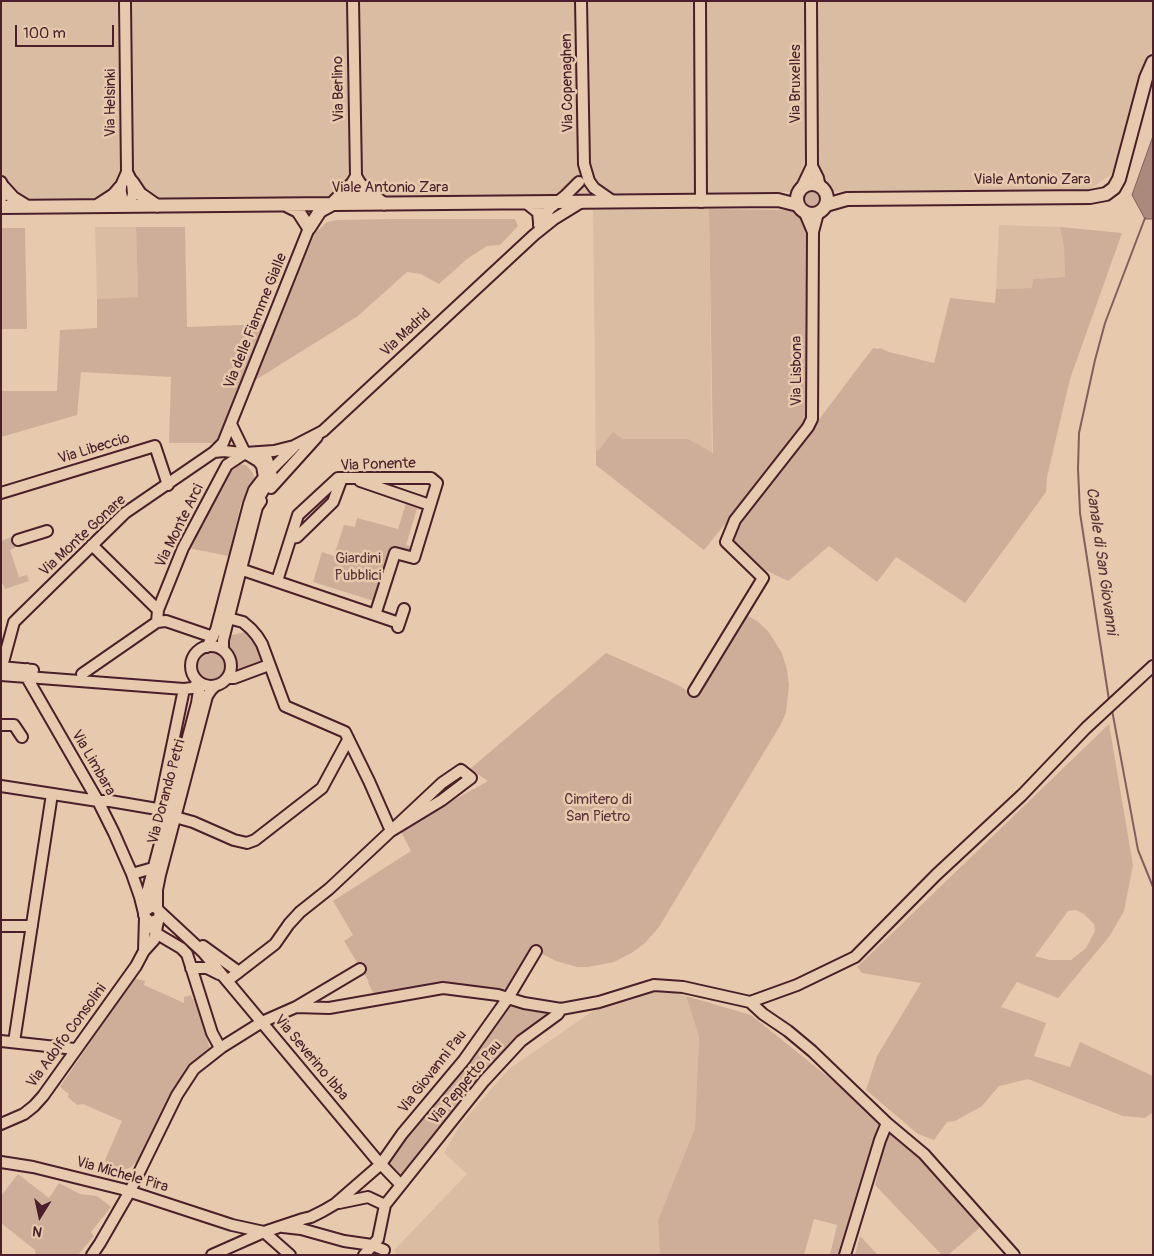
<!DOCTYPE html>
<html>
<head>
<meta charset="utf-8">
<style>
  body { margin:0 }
  #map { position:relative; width:1154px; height:1256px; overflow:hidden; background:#e7caad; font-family:Pangolin,sans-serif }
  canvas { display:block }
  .frame { position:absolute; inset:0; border:2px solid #4a1f2b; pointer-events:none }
  .north { position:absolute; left:15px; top:1191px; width:50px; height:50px; -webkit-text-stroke:4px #e7caad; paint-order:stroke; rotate:190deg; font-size:14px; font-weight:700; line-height:20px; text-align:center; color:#4a1f2b }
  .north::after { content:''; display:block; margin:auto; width:18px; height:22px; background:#4a1f2b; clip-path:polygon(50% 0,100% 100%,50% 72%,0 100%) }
  .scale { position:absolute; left:15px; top:25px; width:99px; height:22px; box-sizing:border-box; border:2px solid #4a1f2b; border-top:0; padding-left:6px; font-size:15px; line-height:18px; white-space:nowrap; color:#4a1f2b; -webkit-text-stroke:4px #e7caad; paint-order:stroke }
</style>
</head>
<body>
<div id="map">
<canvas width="1154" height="1256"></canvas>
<div class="frame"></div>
<div class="north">N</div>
<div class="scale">100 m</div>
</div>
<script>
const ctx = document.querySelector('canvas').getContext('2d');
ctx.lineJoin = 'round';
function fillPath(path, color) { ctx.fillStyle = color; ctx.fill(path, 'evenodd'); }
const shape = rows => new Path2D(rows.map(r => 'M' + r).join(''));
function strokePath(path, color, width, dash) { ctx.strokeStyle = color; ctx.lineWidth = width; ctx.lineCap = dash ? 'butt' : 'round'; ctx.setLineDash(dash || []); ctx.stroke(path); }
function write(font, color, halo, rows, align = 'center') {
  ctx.font = font + ' Pangolin,sans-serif'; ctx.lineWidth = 5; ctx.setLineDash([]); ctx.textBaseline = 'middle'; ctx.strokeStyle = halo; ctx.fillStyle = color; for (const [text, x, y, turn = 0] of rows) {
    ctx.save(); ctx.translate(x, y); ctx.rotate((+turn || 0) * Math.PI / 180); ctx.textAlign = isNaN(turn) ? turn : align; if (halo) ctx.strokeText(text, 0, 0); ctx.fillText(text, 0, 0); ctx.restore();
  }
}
fillPath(shape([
  [1,1,1153,1,1153,45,1139,76,1112,174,1089,189,1,200],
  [709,209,713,538,704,550,596,465,593,210],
  [999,225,1060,227,1064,247,1065,277,1033,279,1032,288,996,289],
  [95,227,136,227,138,297,97,299],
  [660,990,686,996,699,1037,695,1128,658,1220,660,1255,397,1255,394,1250,467,1174,444,1153,460,1125,509,1069,600,1006]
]), '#dabca2');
fillPath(shape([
  '802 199a10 10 0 1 1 20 0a10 10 0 1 1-20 0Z',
  [709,209,792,210,800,217,806,232,806,423,704,550,596,465,596,450,598,451,613,432,623,439,688,439,713,453],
  [392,219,515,219,518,226,500,245,487,246,467,259,439,284,421,274,407,272,358,316,254,381,315,233,327,222,336,220],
  [136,227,185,227,187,327,267,324,220,443,169,443,171,377,81,372,77,415,1,437,1,391,57,391,60,330,97,328,97,299,138,297],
  [1060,227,1122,233,1070,379,1047,477,1046,492,965,603,896,557,877,582,829,546,788,581,765,570,730,537,873,348,878,349,880,348,889,352,934,363,950,298,995,303,996,289,1032,288,1033,279,1065,277,1064,247],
  [1,228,25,228,27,329,1,329],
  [237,464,246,465,253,473,255,484,241,503,229,556,188,548,217,497,229,468],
  [407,500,426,505,424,511,417,509,406,545,413,547,411,554,392,548,374,601,313,582,322,552,334,556,344,525,355,527,357,518,398,529],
  [12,537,16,547,10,550,19,577,27,575,29,581,5,589,3,584,1,584,1,541],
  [748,616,757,621,768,631,782,653,787,670,789,685,786,713,780,726,769,744,659,927,645,943,633,952,614,962,588,967,577,967,556,961,531,948,510,984,504,990,445,982,376,998,368,983,369,982,344,941,353,935,333,901,411,851,400,830,488,781,470,769,606,653,678,685,698,697],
  [245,632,258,647,263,662,243,670,237,668,236,657,226,645,228,636],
  '196 666a15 15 0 1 1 30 0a15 15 0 1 1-30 0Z',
  [1109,724,1133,865,1124,911,1109,937,1058,998,1017,982,1001,1007,1046,1023,1034,1056,1070,1067,1080,1042,1153,1076,1153,1112,1145,1118,1123,1116,1028,1079,999,1086,982,1106,955,1121,947,1122,934,1140,918,1134,866,1090,877,1056,921,983,862,973,857,967],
  [1076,910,1084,914,1094,924,1095,931,1086,948,1071,960,1050,960,1035,956,1068,911],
  [134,978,145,981,144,985,184,1003,184,997,191,995,192,999,194,999,210,1048,188,1068,174,1091,137,1164,135,1163,130,1168,119,1171,107,1167,105,1160,122,1121,83,1104,77,1105,68,1097,69,1094,60,1087],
  [686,996,751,1015,837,1084,880,1123,840,1255,830,1255,837,1225,814,1219,804,1255,660,1255,658,1220,695,1128,699,1037],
  [509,1005,547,1012,518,1039,403,1176,387,1162,404,1136,439,1095],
  [890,1132,895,1133,921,1156,983,1225,948,1255,942,1255,875,1185,887,1136],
  [18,1174,49,1198,59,1183,80,1194,97,1196,111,1207,91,1232,94,1236,78,1255,36,1255,35,1250,1,1223,1,1196],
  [860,1236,878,1255,855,1255]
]), '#ceae98');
const water = shape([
  [1153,136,1153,219,1145,219,1132,195,1153,136]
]);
fillPath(water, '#ab897c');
strokePath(water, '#845f5c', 1);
strokePath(shape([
  [1109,700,1080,513,1078,469,1079,433,1095,360,1105,323,1145,218],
  [1112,710,1138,850,1153,887]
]), '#845f5c', 2);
const minor = shape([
  [353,1,356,176,350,186,352,198,356,204,361,196,362,186,356,176],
  [581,1,584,164,589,181,594,188,614,202],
  [700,1,701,202],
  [811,1,812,166,818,178,820,187],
  [125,3,127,172,120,188,123,202,127,206,131,201,133,194,132,182,127,172],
  [1,182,4,188,1,199],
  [801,189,812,166],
  [805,213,813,232],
  [539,225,550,208,565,196,579,182],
  [231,424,245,453],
  [214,452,223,443,309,228],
  [248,455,258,461,262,466,264,477],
  [360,481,430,505],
  [271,488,317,437],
  [1,493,155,446,168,485],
  [291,538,297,537,333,502,342,478],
  [18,540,47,531],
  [92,545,158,610],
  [234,567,399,623],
  [277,581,298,515,338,478,431,478,437,483,414,558,395,553,375,615],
  [228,618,243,622,251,629,257,636,262,644,285,706,345,732,369,781,391,831],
  [157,622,158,610,183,548,227,465,245,453,274,451,294,446,323,431,534,235,554,219,580,203],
  [398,627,404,609],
  '191 666a20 20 0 1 1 40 0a20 20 0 1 1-40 0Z',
  [207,647,216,630,249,504,254,490,264,477,294,447],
  [223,650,223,640,241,569,257,507,261,501],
  [1,667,33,670],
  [27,669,26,676,98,801,114,833,132,874,140,897,145,917,150,922,157,920],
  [1,670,14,622,125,513,214,452,224,451,259,455,267,459,272,476,260,496,257,507],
  [82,674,157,622,166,621,213,637],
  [1,675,184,689,192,688,199,683],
  [228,678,234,678,269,665],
  [694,691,763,578,726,542,735,520,808,427,812,419,813,232,818,213],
  [1,725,14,725,22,737],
  [1,786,98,801,110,801,169,811],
  [159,809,184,689],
  [175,817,193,822,234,840,247,843,255,840,322,788,348,740],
  [132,874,153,868],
  [148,906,147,896,148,889,197,703,200,684],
  [157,909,157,890,160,875,207,696,211,690,215,686],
  [160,912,203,952,376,1159,401,1185],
  [1,926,32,926],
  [154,930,159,935,181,948,187,954,212,1033,218,1044,222,1047],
  [203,946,239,972],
  [144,951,145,917],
  [191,968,207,968,219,974],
  [227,981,275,944,289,924,300,912,329,889,442,783,461,770,471,778,442,800,391,831],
  [750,1002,797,985,855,957,936,875,1022,795,1086,728,1153,666],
  [296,1007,329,1008,443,988,498,995,524,1003,561,1009,599,1002,654,985,683,987,750,1002,763,1014,788,1031,812,1051,887,1123,924,1154,1014,1255],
  [1,1041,75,1049],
  [14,1042,52,794],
  [1,1124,24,1114,34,1106,43,1096,136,966,144,951,154,940,160,912,156,907,151,907,146,910,144,915],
  [1,1162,33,1167,122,1189,232,1225,264,1232,290,1255],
  [339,1203,368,1197,385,1205],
  [283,1227,301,1229,344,1241,372,1245,384,1250],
  [92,1255,100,1243,130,1191,177,1095,194,1069,222,1047,262,1022,296,1007,360,969],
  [212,1255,264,1232,303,1219,311,1217,323,1211,335,1204,381,1164,402,1134,464,1060,508,998,536,951],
  [364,1255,378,1239,385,1205,484,1081,521,1041,558,1014,561,1009],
  [845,1255,880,1140,887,1123]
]);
const major = shape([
  [132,182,140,194,157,206],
  '797 199a15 15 0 1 1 30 0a15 15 0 1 1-30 0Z',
  [362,186,370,194,384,204],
  [4,188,13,198,26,206],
  [529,204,539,212,540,222],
  [286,205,298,211,309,228,320,211,331,205,350,186],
  [826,205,847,199,1090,197,1106,194,1114,188,1119,179,1146,78,1153,62],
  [97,206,114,195,120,188],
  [1,207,778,200,798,205]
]);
strokePath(minor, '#4a1f2b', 14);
strokePath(major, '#4a1f2b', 16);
strokePath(minor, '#e7caad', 10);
strokePath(major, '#e7caad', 12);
write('15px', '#4a1f2b', '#e7caad', [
  ["Via Copenaghen",568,83,-91],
  ["Via Bruxelles",796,84,-90],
  ["Via Berlino",339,89,-91],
  ["Via Helsinki",111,103,-90],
  ["Viale Antonio Zara",1032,180],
  ["Viale Antonio Zara",390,188],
  ["Via delle Fiamme Gialle",256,321,-68],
  ["Via Madrid",406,333,-43],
  ["Via Lisbona",797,371,-90],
  ["Via Libeccio",94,449,-17],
  ["Via Ponente",378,465,-2],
  ["Via Monte Arci",180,526,-64],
  ["Via Monte Gonare",83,536,-43],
  ["Via Limbara",93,763,60],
  ["Via Dorando Petri",167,792,-75],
  ["Via Adolfo Consolini",67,1036,-54],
  ["Via Severino Ibba",311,1058,50],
  ["Via Giovanni Pau",433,1072,-52],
  ["Via Peppetto Pau",466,1083,-50],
  ["Via Michele Pira",122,1175,16]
]);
write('15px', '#5e343b', '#e7caad', [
  ["Giardini",358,559],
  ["Pubblici",358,576],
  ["Cimitero di",598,800],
  ["San Pietro",598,817]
]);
write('italic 16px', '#5d343b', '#e7caad', [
  ["Canale di San Giovanni",1101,561,82]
]);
</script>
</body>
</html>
